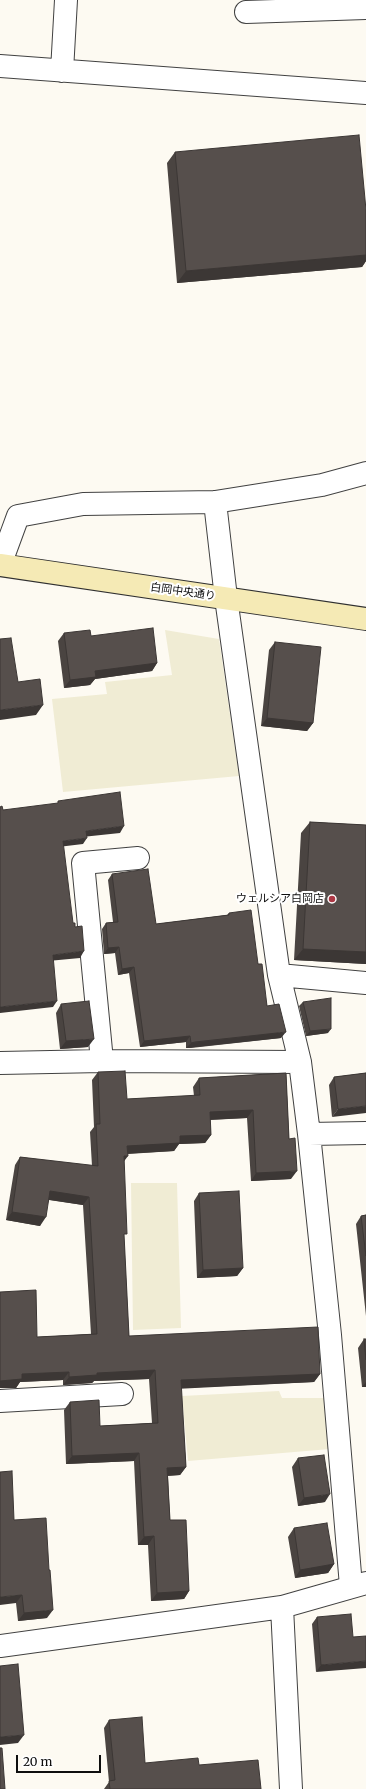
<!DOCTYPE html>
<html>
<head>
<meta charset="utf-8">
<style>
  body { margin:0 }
  #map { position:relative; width:366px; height:1789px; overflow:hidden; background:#fdfaf2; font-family:Merriweather,serif }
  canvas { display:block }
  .scale { position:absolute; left:16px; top:1755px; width:85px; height:18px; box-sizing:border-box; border:2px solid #0e0e0e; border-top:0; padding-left:5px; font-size:12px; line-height:14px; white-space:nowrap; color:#0e0e0e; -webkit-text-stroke:3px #fff; paint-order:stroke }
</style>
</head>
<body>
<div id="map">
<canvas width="366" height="1789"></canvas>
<div class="scale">20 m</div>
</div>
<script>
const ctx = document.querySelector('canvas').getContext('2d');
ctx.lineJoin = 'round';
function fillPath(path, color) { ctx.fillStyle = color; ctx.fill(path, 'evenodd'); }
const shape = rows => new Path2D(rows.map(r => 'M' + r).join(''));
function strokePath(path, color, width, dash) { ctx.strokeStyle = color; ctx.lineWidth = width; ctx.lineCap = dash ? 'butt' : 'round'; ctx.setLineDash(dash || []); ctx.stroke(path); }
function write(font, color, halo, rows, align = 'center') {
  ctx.font = font + ' Merriweather,"Noto Sans JP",serif'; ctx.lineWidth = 4; ctx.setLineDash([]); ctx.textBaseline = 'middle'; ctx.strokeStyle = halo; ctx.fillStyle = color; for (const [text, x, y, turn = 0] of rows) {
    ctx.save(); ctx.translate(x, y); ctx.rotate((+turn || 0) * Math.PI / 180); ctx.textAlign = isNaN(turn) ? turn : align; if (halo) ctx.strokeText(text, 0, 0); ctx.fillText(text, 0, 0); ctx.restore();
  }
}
fillPath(shape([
  [165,630,219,639,239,776,63,792,52,699,107,694,105,682,172,675],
  [131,1183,177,1183,181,1328,133,1330],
  [279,1391,282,1398,326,1398,330,1449,188,1461,182,1396]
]), '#f0ecd4');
const street = shape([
  [246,12,366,8],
  [0,66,366,93],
  [62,71,66,0],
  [215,502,226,598,279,975,300,1062,309,1134,330,1335,351,1586],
  [0,565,18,516,83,504,215,502,322,485,366,473],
  [279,975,366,983],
  [102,1061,83,863,138,858],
  [0,1063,102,1061,300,1062],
  [309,1134,366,1133],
  [0,1401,122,1394],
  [282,1607,291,1789],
  [0,1646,282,1607,366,1583]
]);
const secondary = shape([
  [0,565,366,619]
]);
strokePath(street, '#414141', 24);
strokePath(secondary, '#303030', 24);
strokePath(street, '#fff', 22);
strokePath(secondary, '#f5eab5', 22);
fillPath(shape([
  [175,152,366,210,366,261,362,267,177,283,167,163],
  [64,633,91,636,157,663,152,671,95,679,90,685,64,688,58,641],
  [275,642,313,723,307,731,261,726,269,650],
  [310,822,366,825,366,964,294,960,301,833],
  [112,874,156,924,227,915,229,913,258,964,267,1006,281,1038,191,1048,186,1048,186,1042,140,1047,129,973,118,975,115,953,104,954,102,929,106,923,113,922,108,880],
  [303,1002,328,1033,306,1036,299,1006],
  [61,1004,88,1047,60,1049,56,1013],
  [98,1072,127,1099,194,1096,193,1087,199,1078,286,1073,291,1179,251,1181,247,1118,210,1120,211,1135,205,1143,179,1144,174,1151,128,1154,124,1161,124,1238,129,1336,320,1374,314,1382,181,1388,186,1467,180,1475,168,1476,170,1520,189,1591,184,1599,151,1601,148,1545,138,1545,134,1461,66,1464,64,1410,70,1402,100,1426,152,1423,149,1379,94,1381,92,1383,63,1385,63,1380,20,1382,16,1388,0,1388,0,1292,37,1337,91,1334,83,1205,49,1200,40,1226,6,1220,15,1165,20,1157,92,1166,90,1132,94,1127,92,1080],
  [366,1073,332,1117,329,1085,334,1077],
  [199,1193,243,1268,237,1276,197,1278,194,1201],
  [366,1215,366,1316,356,1224,361,1216],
  [364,1339,366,1339,366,1387,362,1387,358,1348],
  [298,1458,325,1502,298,1506,292,1467],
  [14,1520,47,1618,18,1621,16,1603],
  [294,1528,334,1564,328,1573,295,1578,288,1537],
  [317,1617,353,1637,316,1672,312,1624],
  [109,1720,145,1763,199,1765,261,1789,104,1789,109,1782,104,1728]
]), '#4a4441');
fillPath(shape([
  [366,255,366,261,362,267,177,283,186,271],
  [157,663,152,671,95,679,90,685,64,688,70,680,95,671],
  [43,705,36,715,0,720,0,710],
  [267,718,313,723,307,731,261,726],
  [124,826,120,833,82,837,86,831],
  [87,838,83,844,58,847,63,841],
  [119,947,115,953,104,954,108,948],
  [303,949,366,952,366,964,294,960],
  [84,951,80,958,48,961,53,955],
  [134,967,129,973,118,975,122,969],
  [57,1001,53,1007,0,1013,0,1007],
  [331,1029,328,1033,306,1036,310,1031],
  [286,1032,281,1038,186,1048,191,1043],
  [190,1036,186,1042,140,1047,144,1041],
  [94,1039,88,1047,60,1049,66,1041],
  [366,1106,366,1113,332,1117,338,1109],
  [253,1110,247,1118,204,1120,210,1112],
  [211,1135,205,1143,179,1144,174,1151,121,1154,127,1146,180,1136],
  [124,1156,128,1156,122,1164],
  [297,1171,291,1179,251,1181,256,1173],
  [50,1191,89,1197,83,1205,44,1199],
  [12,1212,46,1217,40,1226,6,1220],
  [243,1268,237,1276,197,1278,203,1270],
  [155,1370,149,1379,94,1381,92,1383,63,1385,69,1377,97,1373],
  [69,1372,63,1380,20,1382,16,1388,0,1388,0,1381,22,1374],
  [320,1374,314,1382,175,1389,181,1380],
  [366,1382,366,1387,362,1387],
  [139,1453,134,1461,66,1464,72,1456],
  [186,1467,180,1475,161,1476,167,1468],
  [330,1494,325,1502,298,1506,304,1498],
  [154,1536,148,1545,138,1545,144,1537],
  [334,1564,328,1573,295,1578,300,1570],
  [189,1591,184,1599,151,1601,157,1593],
  [22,1595,16,1603,0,1605,0,1597],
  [53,1610,47,1618,18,1621,24,1613],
  [366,1661,366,1668,316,1672,321,1665],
  [24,1735,18,1743,0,1745,0,1737]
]), '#3c3735');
const building = shape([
  [359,135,366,210,366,255,186,271,175,152,359,135],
  [153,628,157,663,95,671,96,677,70,680,64,633,90,630,91,636,153,628],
  [11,638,18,682,40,679,43,705,0,710,0,639,11,638],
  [275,642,321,647,313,723,267,718,275,642],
  [120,792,124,826,86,831,87,838,63,841,73,923,75,923,75,927,82,926,84,951,53,955,57,1001,0,1007,0,807,2,806,3,810,58,803,58,801,120,792],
  [310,822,366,825,366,952,303,949,310,822],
  [148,869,156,924,229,915,229,913,251,910,258,964,262,964,267,1006,279,1004,286,1032,195,1042,191,1043,190,1036,144,1041,134,967,122,969,119,947,108,948,106,923,118,922,112,874,148,869],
  [331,998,331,1029,310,1031,303,1002,331,998],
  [89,1001,94,1039,66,1041,61,1004,89,1001],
  [125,1071,127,1099,200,1095,199,1078,286,1073,289,1139,295,1138,297,1171,256,1173,253,1110,210,1112,211,1135,180,1136,180,1143,127,1146,128,1156,124,1156,127,1234,124,1234,129,1336,318,1327,320,1374,181,1380,186,1467,167,1468,170,1520,186,1520,189,1591,157,1593,154,1536,144,1537,139,1453,72,1456,70,1402,99,1400,100,1426,158,1423,155,1370,97,1373,97,1375,69,1377,69,1372,22,1374,22,1379,0,1381,0,1292,36,1290,37,1337,97,1334,89,1197,50,1191,46,1217,12,1212,20,1157,98,1166,96,1124,100,1124,98,1072,125,1071],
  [366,1073,366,1106,338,1109,334,1077,366,1073],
  [239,1191,243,1268,203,1270,199,1193,239,1191],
  [366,1215,366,1256,361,1216,366,1215],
  [364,1339,366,1339,366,1360,364,1339],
  [324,1455,330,1494,304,1498,298,1458,324,1455],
  [12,1471,14,1520,46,1518,49,1570,50,1570,53,1610,24,1613,22,1595,0,1597,0,1472,12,1471],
  [327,1523,334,1564,300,1570,294,1528,327,1523],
  [351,1614,353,1637,366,1636,366,1661,321,1665,317,1617,351,1614],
  [18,1664,24,1735,0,1737,0,1666,18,1664],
  [142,1717,145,1763,198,1758,199,1765,258,1760,261,1789,110,1789,109,1781,115,1780,109,1720,142,1717],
  [0,1748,2,1748,5,1789,0,1789,0,1748]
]);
fillPath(building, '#564f4c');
strokePath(building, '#3c3735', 1);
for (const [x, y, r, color] of [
  [332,899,4,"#ad3845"]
]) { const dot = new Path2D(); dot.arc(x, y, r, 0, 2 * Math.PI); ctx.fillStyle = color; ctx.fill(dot); strokePath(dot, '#fff', 1.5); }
write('11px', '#0e0e0e', '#fff', [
  ["白岡中央通り",183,592,8]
]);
write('11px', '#0e0e0e', '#fff', [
  ["ウェルシア白岡店",324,899]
], 'right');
</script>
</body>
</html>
